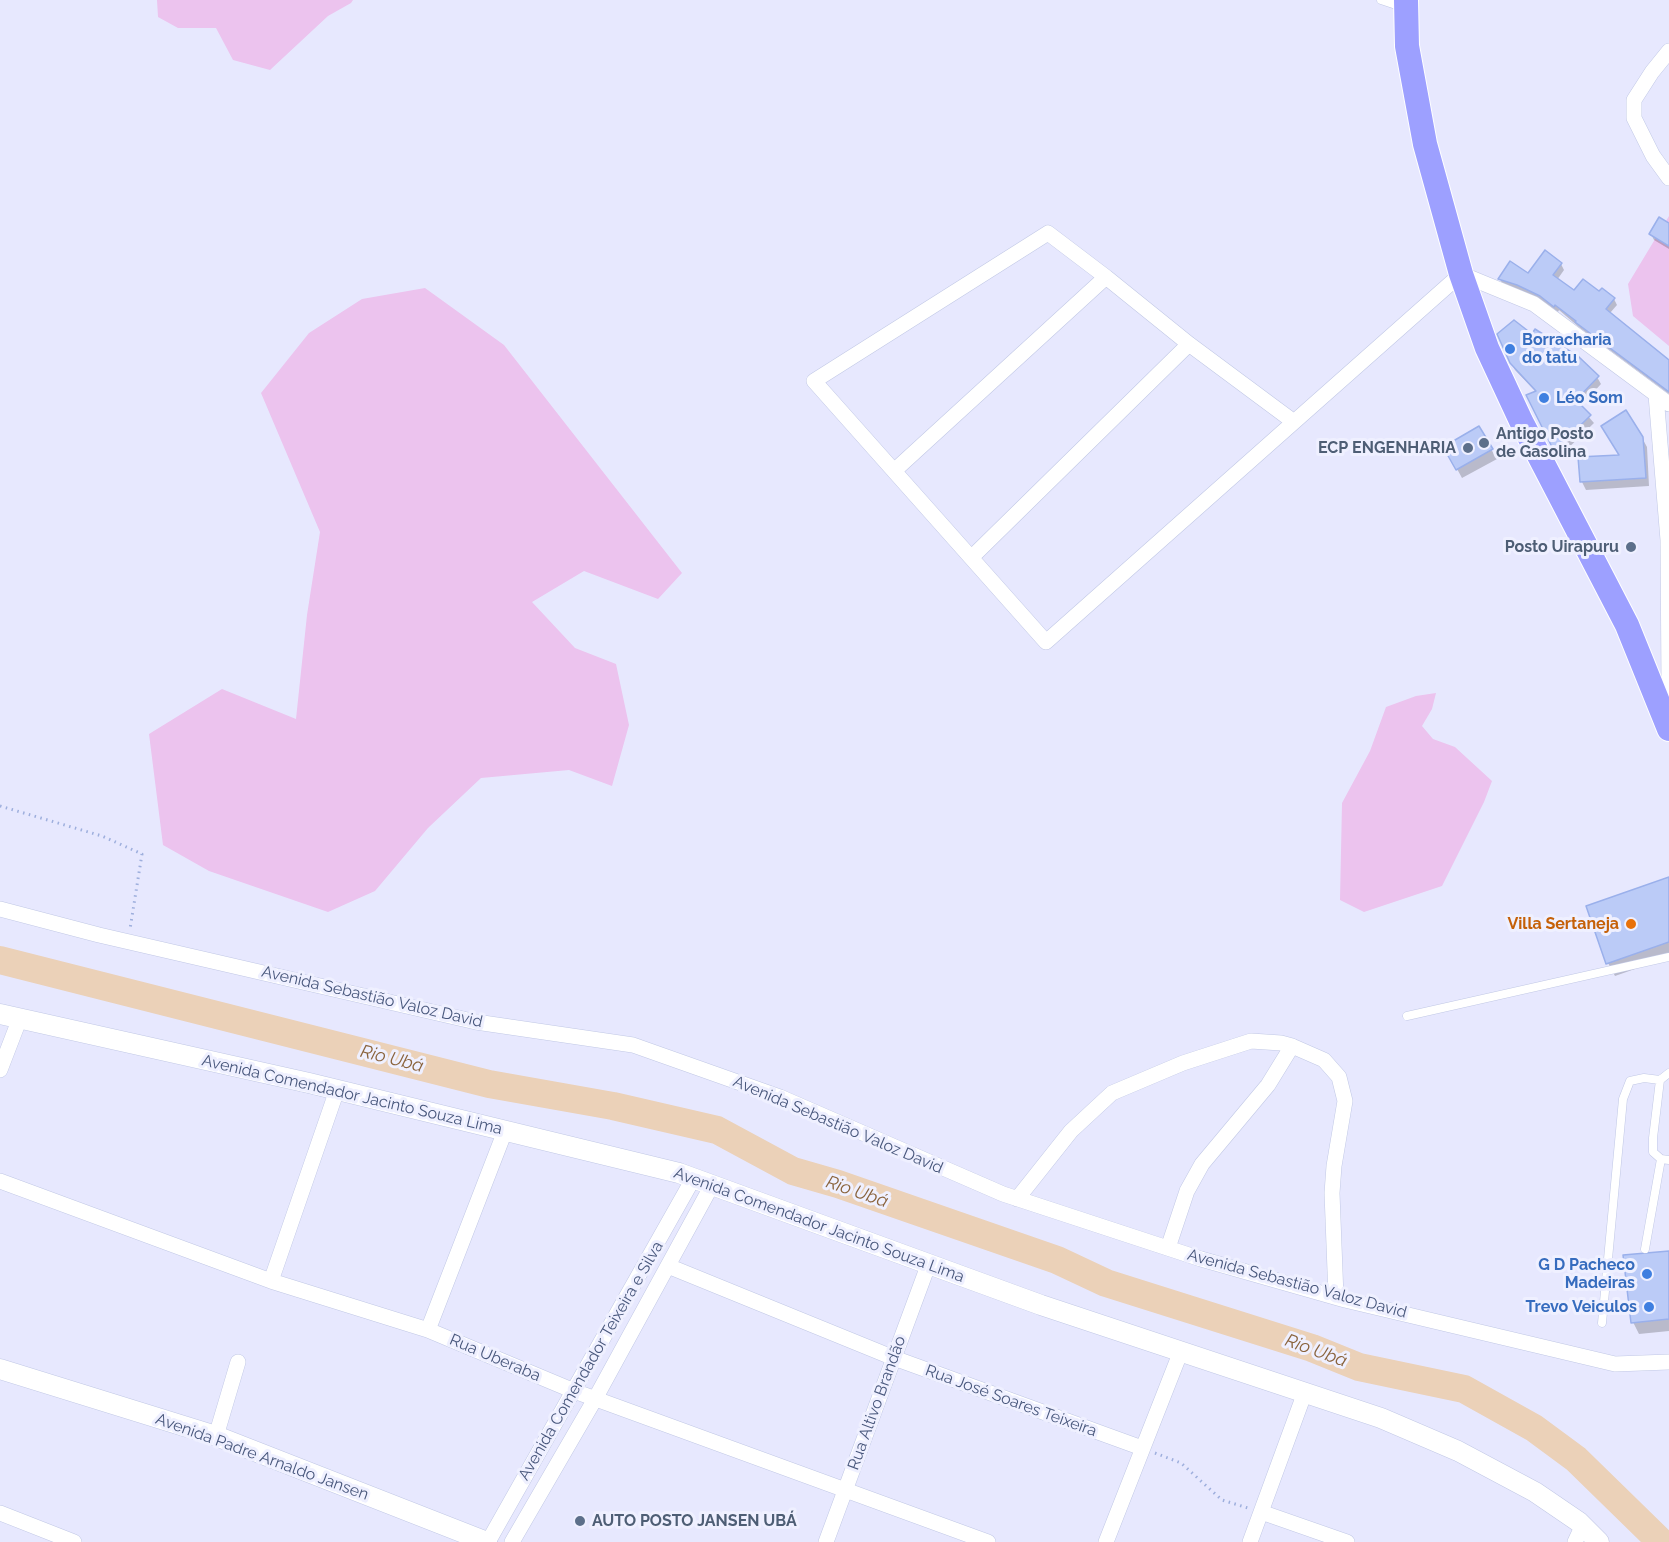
<!DOCTYPE html>
<html>
<head>
<meta charset="utf-8">
<style>
  body { margin:0 }
  canvas { display:block; background:#e7e8fe }
</style>
</head>
<body>
<canvas width="1669" height="1542"></canvas>
<script>
const ctx = document.querySelector('canvas').getContext('2d');
ctx.lineJoin = 'round';
function fillPath(path, color) { ctx.fillStyle = color; ctx.fill(path, 'evenodd'); }
const shape = rows => new Path2D(rows.map(r => 'M' + r).join(''));
function strokePath(path, color, width, dash) { ctx.strokeStyle = color; ctx.lineWidth = width; ctx.lineCap = dash ? 'butt' : 'round'; ctx.setLineDash(dash || []); ctx.stroke(path); }
function write(font, color, halo, rows, align = 'center') {
  ctx.font = font + ' Raleway,sans-serif'; ctx.lineWidth = 6; ctx.setLineDash([]); ctx.textBaseline = 'middle'; ctx.strokeStyle = halo; ctx.fillStyle = color; for (const [text, x, y, turn = 0] of rows) {
    ctx.save(); ctx.translate(x, y); ctx.rotate((+turn || 0) * Math.PI / 180); ctx.textAlign = isNaN(turn) ? turn : align; if (halo) ctx.strokeText(text, 0, 0); ctx.fillText(text, 0, 0); ctx.restore();
  }
}
fillPath(shape([
  [157,0,353,0,351,3,328,16,270,70,233,60,216,28,178,28,158,17],
  [1669,216,1669,346,1633,316,1628,284],
  [425,288,504,345,682,573,658,599,584,571,532,602,575,648,616,664,629,725,612,786,569,770,481,778,428,828,375,891,328,912,209,871,163,845,149,734,222,689,296,719,307,615,320,532,261,393,309,333,362,299],
  [1436,693,1432,709,1422,726,1433,739,1455,747,1492,781,1484,802,1442,886,1364,912,1340,900,1342,803,1370,751,1386,707,1416,696]
]), '#ecc3ee');
fillPath(shape([
  [1669,225,1669,249,1654,240,1651,234],
  [1561,264,1564,270,1557,280,1574,292,1600,293,1614,299,1617,305,1610,313,1669,361,1669,394,1580,328,1559,310,1558,312,1544,302,1522,291,1503,285,1500,279,1528,275],
  [1532,336,1597,377,1601,384,1580,407,1594,423,1559,457,1528,395,1536,392,1515,370,1511,362],
  [1478,428,1497,459,1462,478,1445,447],
  [1642,438,1647,447,1649,486,1586,490,1582,482,1580,459,1621,456],
  [1669,879,1669,957,1615,976,1608,963],
  [1669,1253,1669,1331,1639,1334,1633,1322]
]), '#0003');
strokePath(shape([
  [0,960,489,1084,613,1106,717,1130,793,1171,838,1184,1057,1260,1106,1283,1312,1348,1359,1367,1464,1389,1534,1428,1576,1459,1661,1542]
]), '#ebd1b8', 28);
const building = shape([
  [1659,217,1669,223,1669,246,1649,234,1659,217],
  [1545,250,1562,263,1553,275,1574,290,1583,279,1599,291,1602,288,1615,298,1606,309,1669,360,1669,392,1575,322,1576,321,1555,305,1554,307,1540,296,1517,285,1498,279,1510,261,1528,273,1545,250],
  [1514,320,1532,334,1535,329,1579,357,1599,376,1576,400,1591,415,1554,451,1526,395,1536,391,1510,363,1497,334,1514,320],
  [1626,410,1643,437,1646,478,1580,482,1578,457,1619,455,1601,426,1626,410],
  [1479,426,1493,449,1456,470,1443,447,1479,426],
  [1669,877,1669,942,1606,964,1586,906,1669,877],
  [1669,1251,1669,1319,1631,1323,1623,1255,1669,1251]
]);
fillPath(building, '#bbcbf7');
strokePath(building, '#9ab0eb', 1.5);
const service = shape([
  [1381,0,1402,7],
  [1407,1016,1669,957],
  [1669,1073,1660,1080,1653,1138,1653,1152,1661,1159,1669,1160],
  [1645,1249,1661,1159],
  [1602,1323,1623,1099,1630,1081,1644,1078,1660,1080]
]);
const minor = shape([
  [1669,51,1652,72,1634,100,1634,118,1653,156,1669,178],
  [1656,395,1668,540,1669,685,1664,712],
  [1294,422,1189,344,1106,277,1048,233,814,381,1046,642,1294,422,1461,274,1534,304,1669,404],
  [894,471,1106,277],
  [972,557,1189,344],
  [0,909,99,935,476,1022,633,1045,780,1097,1003,1194,1201,1259,1345,1300,1615,1364,1669,1362],
  [0,1070,20,1018],
  [0,1181,271,1281,428,1330,574,1391,988,1542],
  [1017,1199,1071,1131,1112,1093,1183,1063,1251,1041,1281,1043,1292,1046,1324,1060,1339,1077,1345,1101,1334,1166,1332,1193,1336,1297],
  [1168,1248,1187,1191,1202,1164,1268,1085,1292,1046],
  [668,1266,894,1358,1142,1448],
  [271,1281,337,1090],
  [428,1330,505,1131],
  [216,1436,238,1362],
  [1261,1512,1347,1542],
  [0,1513,74,1542],
  [488,1542,693,1179],
  [512,1542,595,1399,712,1185],
  [826,1542,929,1263],
  [1106,1542,1181,1351],
  [1250,1542,1305,1392],
  [1575,1542,1583,1525]
]);
const tertiary = shape([
  [0,1014,309,1083,679,1173,1041,1305,1381,1418,1458,1451,1535,1492,1579,1522,1599,1542],
  [0,1369,216,1436,487,1542]
]);
const primary = shape([
  [1406,0,1407,46,1425,144,1461,274,1487,348,1521,421,1627,625,1669,729]
]);
strokePath(service, '#c1c8e5', 9);
strokePath(minor, '#c1c8e5', 16);
strokePath(tertiary, '#c1c8e5', 21);
strokePath(primary, '#fff', 26);
strokePath(shape([
  [0,806,102,836,142,854,130,929],
  [1155,1453,1181,1463,1222,1500,1248,1508]
]), '#9eafdd', 3, [1.5, 4.5]);
strokePath(service, '#fff', 8);
strokePath(minor, '#fff', 15);
strokePath(tertiary, '#fff', 20);
strokePath(primary, '#9da0ff', 24);
for (const [x, y, r, color] of [
  [1510,349,6,"#3f7fe0"],
  [1544,398,6,"#3f7fe0"],
  [1484,443,6,"#5c6f8a"],
  [1468,448,6,"#5c6f8a"],
  [1631,547,6,"#5c6f8a"],
  [1631,924,6,"#e8710a"],
  [1647,1274,6,"#3f7fe0"],
  [1649,1307,6,"#3f7fe0"],
  [580,1521,6,"#5c6f8a"]
]) { const dot = new Path2D(); dot.arc(x, y, r, 0, 2 * Math.PI); ctx.fillStyle = color; ctx.fill(dot); strokePath(dot, '#eff0ff', 2); }
write('bold 16px', '#366cbe', '#eff0ff', [
  ["Borracharia",1522,340],
  ["do tatu",1522,358],
  ["Léo Som",1556,398],
  ["G D Pacheco",1635,1265,"right"],
  ["Madeiras",1635,1283,"right"],
  ["Trevo Veiculos",1637,1307,"right"]
], 'left');
write('bold 16px', '#4e5e75', '#eff0ff', [
  ["Antigo Posto",1496,434],
  ["de Gasolina",1496,452],
  ["ECP ENGENHARIA",1456,448,"right"],
  ["Posto Uirapuru",1619,547,"right"],
  ["AUTO POSTO JANSEN UBÁ",592,1521]
], 'left');
write('bold 16px', '#c56008', '#eff0ff', [
  ["Villa Sertaneja",1619,924]
], 'right');
write('16px', '#48577c', '#eff0ff', [
  ["Avenida Sebastião Valoz David",372,997,13],
  ["Avenida Comendador Jacinto Souza Lima",352,1095,13],
  ["Avenida Sebastião Valoz David",838,1125,23],
  ["Avenida Comendador Jacinto Souza Lima",819,1225,20],
  ["Avenida Sebastião Valoz David",1297,1284,15],
  ["Rua Uberaba",495,1358,23],
  ["Avenida Comendador Teixeira e Silva",591,1361,-60],
  ["Rua José Soares Teixeira",1011,1401,20],
  ["Rua Altivo Brandão",877,1403,-70],
  ["Avenida Padre Arnaldo Jansen",262,1457,20]
]);
write('italic 18px', '#8a633c', '#eff0ff', [
  ["Rio Ubá",392,1059,14],
  ["Rio Ubá",857,1192,19],
  ["Rio Ubá",1316,1351,20]
]);
</script>
</body>
</html>
